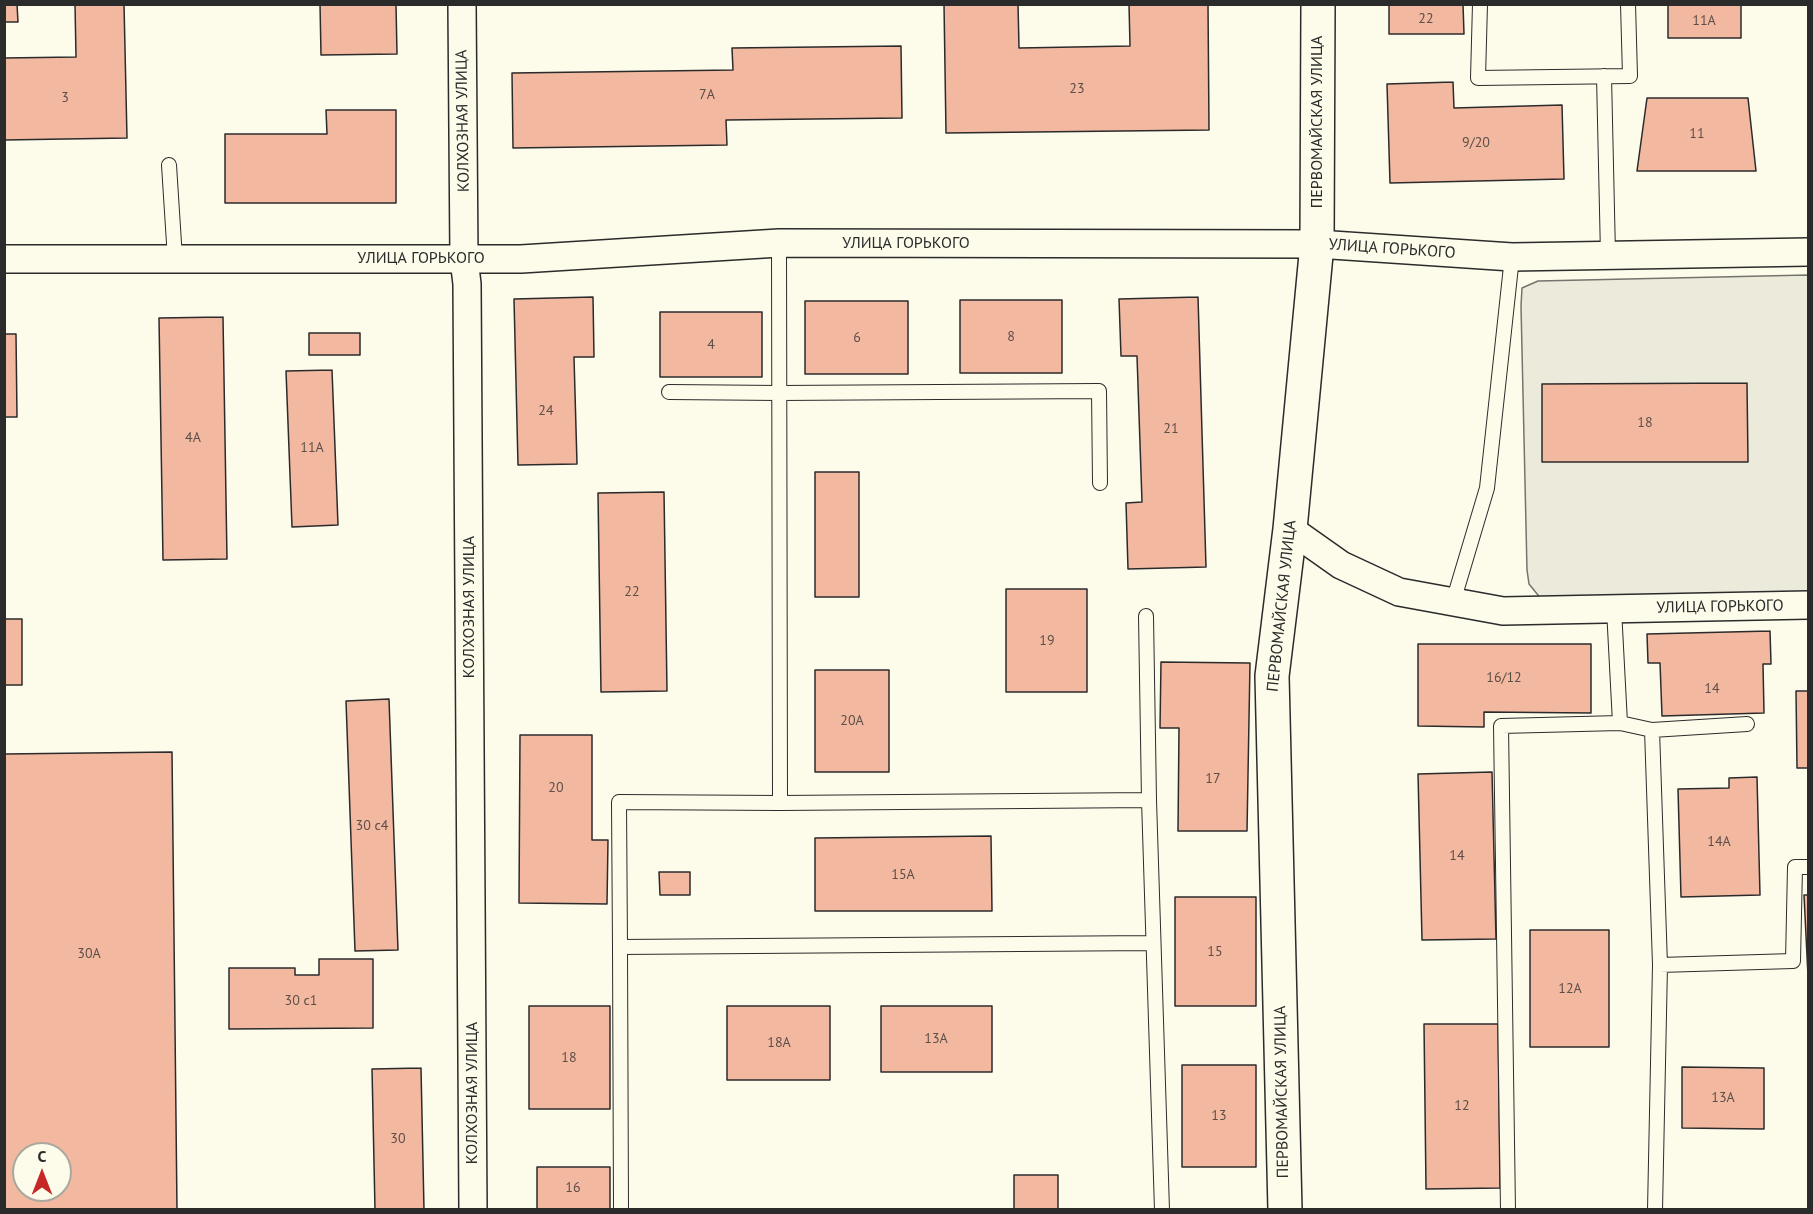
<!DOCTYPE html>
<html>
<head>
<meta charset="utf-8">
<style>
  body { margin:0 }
  #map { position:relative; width:1813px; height:1214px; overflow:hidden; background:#fdfbea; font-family:"PT Sans",sans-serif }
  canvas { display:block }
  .frame { position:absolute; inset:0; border:6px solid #2b2b2b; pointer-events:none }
  .north { position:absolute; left:12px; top:1142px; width:60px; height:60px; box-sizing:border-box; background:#fdfbea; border:2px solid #a9a89e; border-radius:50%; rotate:0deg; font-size:16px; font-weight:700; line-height:24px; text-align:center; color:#2b2b2b }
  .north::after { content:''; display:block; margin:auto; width:21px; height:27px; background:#c62828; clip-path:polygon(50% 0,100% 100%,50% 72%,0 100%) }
</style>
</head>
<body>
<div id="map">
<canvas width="1813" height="1214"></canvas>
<div class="frame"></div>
<div class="north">С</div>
</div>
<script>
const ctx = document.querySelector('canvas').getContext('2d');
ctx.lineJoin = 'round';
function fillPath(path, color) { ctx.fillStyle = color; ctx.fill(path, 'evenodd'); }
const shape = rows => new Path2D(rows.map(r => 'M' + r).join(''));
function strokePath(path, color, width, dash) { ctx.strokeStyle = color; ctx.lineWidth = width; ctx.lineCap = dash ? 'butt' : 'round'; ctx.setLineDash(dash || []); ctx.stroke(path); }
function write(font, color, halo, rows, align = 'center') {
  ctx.font = font + ' "PT Sans",sans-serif'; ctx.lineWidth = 4.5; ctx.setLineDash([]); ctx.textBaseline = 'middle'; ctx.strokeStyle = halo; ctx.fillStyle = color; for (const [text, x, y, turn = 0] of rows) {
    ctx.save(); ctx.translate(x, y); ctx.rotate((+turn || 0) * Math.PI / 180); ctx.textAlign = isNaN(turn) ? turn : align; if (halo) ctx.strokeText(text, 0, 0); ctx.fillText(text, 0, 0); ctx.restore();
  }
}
const green = shape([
  [1808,275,1808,594,1542,600,1529,584,1527,570,1521,306,1522,288,1538,281,1808,275]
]);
fillPath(green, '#ecebdb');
strokePath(green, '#74746e', 1.5);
const building = shape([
  [4,4,17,4,18,22,4,22,4,4],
  [75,4,124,4,127,138,4,140,4,58,76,57,75,4],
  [320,4,396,4,397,54,321,55,320,4],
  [944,4,1018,4,1019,48,1130,46,1129,4,1208,4,1209,130,946,133,944,4],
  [1389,4,1463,4,1464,34,1389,34,1389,4],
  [1668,4,1741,4,1741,38,1668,38,1668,4],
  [901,46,902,118,726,120,727,145,513,148,512,73,733,70,732,48,901,46],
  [1453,82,1454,108,1562,105,1564,179,1390,183,1387,84,1453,82],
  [1647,98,1748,98,1756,171,1637,171,1647,98],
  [326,110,396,110,396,203,225,203,225,134,327,134,326,110],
  [593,297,594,357,574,357,577,464,518,465,514,299,593,297],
  [1198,297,1206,567,1128,569,1126,503,1142,502,1137,356,1121,356,1119,299,1198,297],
  [960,300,1062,300,1062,373,960,373,960,300],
  [805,301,908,301,908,374,805,374,805,301],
  [660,312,762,312,762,377,660,377,660,312],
  [223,317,227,559,163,560,159,318,223,317],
  [309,333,360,333,360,355,309,355,309,333],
  [4,334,16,334,17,417,4,417,4,334],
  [332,370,338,525,292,527,286,371,332,370],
  [1747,383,1748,462,1542,462,1542,384,1747,383],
  [815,472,859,472,859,597,815,597,815,472],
  [664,492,667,691,601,692,598,493,664,492],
  [1006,589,1087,589,1087,692,1006,692,1006,589],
  [4,619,22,619,22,685,4,685,4,619],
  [1770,631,1771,664,1763,664,1764,713,1662,716,1660,663,1648,663,1647,634,1770,631],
  [1418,644,1591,644,1591,713,1484,712,1484,727,1418,726,1418,644],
  [1161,662,1250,663,1247,831,1178,831,1179,728,1160,728,1161,662],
  [815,670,889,670,889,772,815,772,815,670],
  [1796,691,1808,691,1808,768,1797,768,1796,691],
  [389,699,398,950,355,951,346,701,389,699],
  [520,735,592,735,592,840,608,840,607,904,519,903,520,735],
  [172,752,177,1210,4,1210,4,754,172,752],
  [24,1154,60,1154,60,1190,24,1190,24,1154],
  [1492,772,1496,939,1422,940,1418,774,1492,772],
  [1757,777,1760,895,1681,897,1678,789,1729,788,1729,778,1757,777],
  [991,836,992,911,815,911,815,838,991,836],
  [659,872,690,872,690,895,660,895,659,872],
  [1804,895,1808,895,1808,976,1804,895],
  [1175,897,1256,897,1256,1006,1175,1006,1175,897],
  [1530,930,1609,930,1609,1047,1530,1047,1530,930],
  [319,959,373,959,373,1028,229,1029,229,968,295,968,295,975,319,975,319,959],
  [529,1006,610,1006,610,1109,529,1109,529,1006],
  [727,1006,830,1006,830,1080,727,1080,727,1006],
  [881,1006,992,1006,992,1072,881,1072,881,1006],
  [1424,1024,1498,1024,1500,1188,1426,1189,1424,1024],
  [1182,1065,1256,1065,1256,1167,1182,1167,1182,1065],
  [1682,1067,1764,1068,1764,1129,1682,1128,1682,1067],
  [421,1068,424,1210,375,1210,372,1069,421,1068],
  [537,1167,610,1167,610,1210,537,1210,537,1167],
  [1014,1175,1058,1175,1058,1210,1014,1210,1014,1175]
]);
fillPath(building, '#f2b8a0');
strokePath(building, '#2b2b2b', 1.5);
const service = shape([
  [1480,4,1478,78,1630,76,1628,4],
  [1604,76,1608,255],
  [169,165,175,259],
  [779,243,780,803,1149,800,1146,616],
  [669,392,779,393,1099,391,1100,483],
  [1453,602,1487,488,1512,257],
  [1620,723,1652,730],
  [1149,800,1162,1210],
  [620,947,619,802,780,803],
  [1660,965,1652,730,1747,724],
  [621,1210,620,947,1153,943],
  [1508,1210,1501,726,1620,723,1614,609],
  [1655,1210,1660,965,1793,961,1795,867,1808,867]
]);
const minor = shape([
  [462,4,464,259,467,284,473,1210],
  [4,259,521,259,779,243,1317,244,1512,257,1808,252],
  [1290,529,1341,565,1399,592,1503,611,1808,605]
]);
const tertiary = shape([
  [1285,1210,1272,676,1290,529,1317,244,1318,4]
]);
strokePath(service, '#2b2b2b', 16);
strokePath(minor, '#2b2b2b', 30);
strokePath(tertiary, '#2b2b2b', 36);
strokePath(service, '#fdfbea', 14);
strokePath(minor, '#fdfbea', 27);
strokePath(tertiary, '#fdfbea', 33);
write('14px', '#5d4e48', null, [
  ["22",1426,19],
  ["11А",1704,21],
  ["23",1077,89],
  ["7А",707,95],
  ["3",65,98],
  ["11",1697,134],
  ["9/20",1476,143],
  ["8",1011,337],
  ["6",857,338],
  ["4",711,345],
  ["24",546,411],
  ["18",1645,423],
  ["21",1171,429],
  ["4А",193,438],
  ["11А",312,448],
  ["22",632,592],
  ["19",1047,641],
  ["16/12",1504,678],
  ["14",1712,689],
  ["20А",852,721],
  ["17",1213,779],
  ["20",556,788],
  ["30 с4",372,826],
  ["14А",1719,842],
  ["14",1457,856],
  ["15А",903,875],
  ["15",1215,952],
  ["30А",89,954],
  ["12А",1570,989],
  ["30 с1",301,1001],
  ["13А",936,1039],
  ["18А",779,1043],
  ["18",569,1058],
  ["13А",1723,1098],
  ["12",1462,1106],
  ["13",1219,1116],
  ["30",398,1139],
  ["16",573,1188]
]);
write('16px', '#2b2b2b', '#fdfbea', [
  ["КОЛХОЗНАЯ УЛИЦА",463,121,-91],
  ["ПЕРВОМАЙСКАЯ УЛИЦА",1317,122,-90],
  ["УЛИЦА ГОРЬКОГО",906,243],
  ["УЛИЦА ГОРЬКОГО",1392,249,4],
  ["УЛИЦА ГОРЬКОГО",421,258],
  ["ПЕРВОМАЙСКАЯ УЛИЦА",1282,606,-84],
  ["КОЛХОЗНАЯ УЛИЦА",469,607,-90],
  ["УЛИЦА ГОРЬКОГО",1720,607,-1],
  ["ПЕРВОМАЙСКАЯ УЛИЦА",1282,1092,-91],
  ["КОЛХОЗНАЯ УЛИЦА",472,1093,-90]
]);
</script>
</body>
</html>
